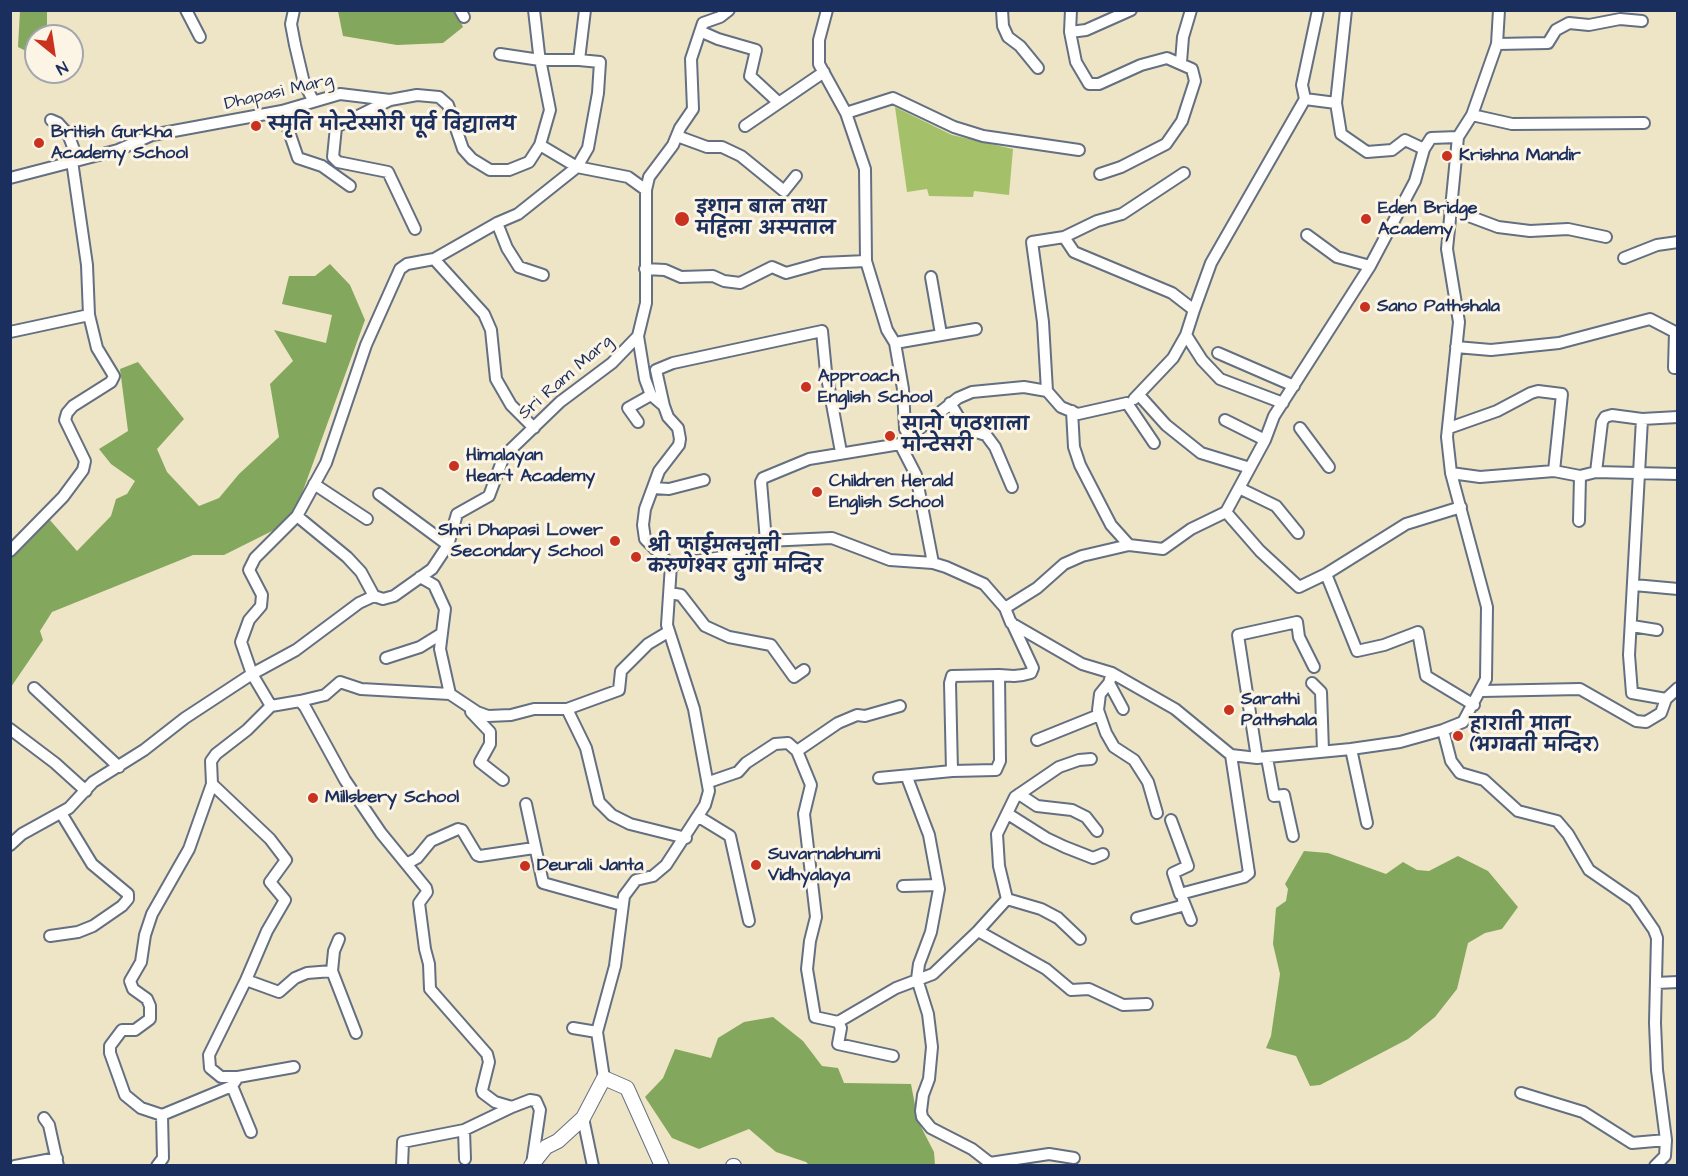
<!DOCTYPE html>
<html>
<head>
<meta charset="utf-8">
<style>
  body { margin:0 }
  #map { position:relative; width:1688px; height:1176px; overflow:hidden; background:#ede5c5; font-family:"Architects Daughter",sans-serif }
  canvas { display:block }
  .frame { position:absolute; inset:0; border:12px solid #1b2f5e; pointer-events:none }
  .north { position:absolute; left:24px; top:24px; width:60px; height:60px; box-sizing:border-box; background:#fcf5e5; border:2px solid #a2a6af; border-radius:50%; rotate:150deg; font-size:16px; font-weight:700; line-height:24px; text-align:center; color:#1b2f5e }
  .north::after { content:''; display:block; margin:auto; width:21px; height:27px; background:#c8321e; clip-path:polygon(50% 0,100% 100%,50% 72%,0 100%) }
</style>
</head>
<body>
<div id="map">
<canvas width="1688" height="1176"></canvas>
<div class="frame"></div>
<div class="north">N</div>
</div>
<script>
const ctx = document.querySelector('canvas').getContext('2d');
ctx.lineJoin = 'round';
function fillPath(path, color) { ctx.fillStyle = color; ctx.fill(path, 'evenodd'); }
const shape = rows => new Path2D(rows.map(r => 'M' + r).join(''));
function strokePath(path, color, width, dash) { ctx.strokeStyle = color; ctx.lineWidth = width; ctx.lineCap = dash ? 'butt' : 'round'; ctx.setLineDash(dash || []); ctx.stroke(path); }
function write(font, color, halo, rows, align = 'center') {
  ctx.font = font + ' "Architects Daughter","Playpen Sans Deva",sans-serif'; ctx.lineWidth = 6; ctx.setLineDash([]); ctx.textBaseline = 'middle'; ctx.strokeStyle = halo; ctx.fillStyle = color; for (const [text, x, y, turn = 0] of rows) {
    ctx.save(); ctx.translate(x, y); ctx.rotate((+turn || 0) * Math.PI / 180); ctx.textAlign = isNaN(turn) ? turn : align; if (halo) ctx.strokeText(text, 0, 0); ctx.fillText(text, 0, 0); ctx.restore();
  }
}
fillPath(shape([
  [895,107,952,135,1013,149,1009,195,974,191,973,197,929,196,927,189,907,192]
]), '#a4c169');
fillPath(shape([
  [20,11,47,11,47,36,36,36,36,56,18,47],
  [338,11,456,11,463,27,443,43,397,45,343,36],
  [330,264,350,285,365,320,292,521,224,555,193,555,52,612,40,631,43,640,11,687,11,558,49,519,77,551,111,516,116,499,127,494,135,481,111,464,99,449,128,431,120,369,138,362,184,419,157,449,167,472,199,506,219,498,239,474,279,437,270,384,293,361,274,330,326,343,332,315,282,304,289,276,315,276],
  [1304,851,1328,853,1386,874,1403,862,1417,870,1429,871,1458,856,1488,871,1518,907,1502,929,1485,933,1468,943,1457,989,1435,1017,1408,1039,1320,1085,1310,1086,1296,1056,1266,1048,1271,1036,1280,974,1273,944,1276,908,1286,901,1288,889,1285,884],
  [773,1017,803,1041,822,1066,838,1068,844,1083,911,1084,918,1121,934,1152,935,1165,809,1165,806,1162,776,1152,749,1129,699,1149,672,1138,645,1097,663,1078,675,1049,711,1058,718,1038,744,1022]
]), '#83a75d');
const minor = shape([
  [186,10,200,37],
  [294,10,291,24,295,45,304,83,313,100],
  [460,10,464,17],
  [534,10,539,54,550,110,540,145],
  [729,10,720,17,703,23,691,59,693,109,680,128,673,145,649,177,646,190,646,303,638,336,645,379,651,395,664,406,668,417,678,428,680,439,679,445,659,471,645,509,643,525,645,539,671,565,722,557,766,541,832,538,890,560,933,563,946,567,984,584,1005,608,1011,623,1082,664,1112,673,1175,709,1231,755,1257,758,1351,749,1400,742,1443,730,1463,722,1486,679,1487,607,1451,473,1447,437,1459,322,1447,249,1458,137,1472,115,1497,44,1499,10],
  [827,10,819,40,819,64,846,113,865,169,866,261,887,330,895,343,903,389,905,429,909,436],
  [1002,10,1003,26,1008,37,1020,46,1038,68],
  [1071,10,1070,32,1086,30,1131,10],
  [1318,10,1302,85,1305,99,1336,103],
  [1346,10,1336,103,1341,134,1367,152,1392,150,1405,140,1424,149],
  [702,32,718,39,756,50,750,76,778,102],
  [1070,32,1076,62,1089,84,1099,84,1141,65,1167,58,1192,69,1195,81,1182,121,1166,144,1121,167,1100,174],
  [1497,44,1548,43,1556,30,1569,23,1589,25,1620,19,1642,21],
  [500,54,540,60,579,60],
  [1181,62,1183,37,1191,10],
  [390,100,336,127,333,157,338,162,388,172,415,229],
  [282,111,298,158,322,166,350,186],
  [846,113,893,98,954,127,983,136,1079,150],
  [1472,115,1512,124,1644,123],
  [51,120,58,123,68,134,78,160],
  [745,126,824,72],
  [677,136,707,147,722,147,741,156,784,191,796,176],
  [1184,173,1122,214,1097,221,1064,237,1074,252,1172,293,1194,310,1186,335,1202,360,1220,379,1283,403],
  [10,178,118,150,152,135,282,111,340,94,390,100,417,95,439,97,448,105,463,149,472,159,490,170,509,170,529,162,540,145,577,167,628,177,646,190],
  [1450,209,1498,227,1530,231,1568,229,1606,237],
  [497,223,507,248,519,267,543,275],
  [1307,235,1337,257,1370,266],
  [1624,258,1657,245,1678,242],
  [434,259,484,314,491,330,496,379,511,405,534,428],
  [645,269,665,270,681,277,713,276,724,281,740,283,772,267,786,273,822,263,866,261],
  [931,277,941,334],
  [1194,310,1211,263,1305,99],
  [10,332,89,315,87,265,72,161],
  [895,343,976,329],
  [1456,347,1491,350,1559,343,1650,319,1675,332,1674,368,1678,368],
  [1218,353,1294,386],
  [1047,391,1043,322,1032,242,1064,237],
  [1139,395,1166,425,1201,453,1250,468],
  [1134,399,1173,358,1186,335],
  [950,403,964,426,969,430,986,435,995,447,1012,487],
  [664,406,656,370,673,363,822,331,826,372,841,452],
  [1072,411,1074,447,1080,465,1111,525,1129,545],
  [1225,420,1265,440],
  [638,422,628,408,651,395],
  [1300,428,1329,467],
  [1449,428,1497,411,1531,393,1538,391,1562,394,1554,471],
  [1596,472,1602,422,1605,417,1612,415,1642,419],
  [1451,473,1480,477,1554,471,1580,476,1596,472,1678,474],
  [314,484,367,519],
  [653,488,669,489,704,480],
  [1239,488,1276,506,1298,533],
  [379,494,448,545],
  [1226,512,1260,551,1299,587,1326,574,1406,524,1461,507],
  [297,516,347,557,361,572,374,596],
  [1579,521,1580,476],
  [766,541,761,482,763,478,809,459,900,444],
  [10,551,63,497,83,470,85,461,65,420,67,413,73,406,111,382,114,376,97,348,89,315],
  [933,563,916,475,900,444,958,398,972,392,1024,387,1047,391,1061,407,1078,414,1127,403,1154,443],
  [1326,574,1357,651,1384,645,1418,632,1426,676,1474,705],
  [420,577,434,585,445,609,440,649,450,694,477,712,488,716,511,715,534,709,567,709,619,690,621,671,648,644,668,632],
  [1634,585,1678,589],
  [670,593,681,595,705,626,729,637,771,645,794,677,804,670],
  [1005,608,1037,588,1064,564,1082,556,1129,545,1163,549,1191,529,1226,512,1265,440,1274,416,1370,266,1415,181,1424,149,1431,138,1458,137],
  [1632,626,1657,630],
  [386,658,420,647,441,634],
  [1112,673,1109,683,1100,694,1098,710,1106,733,1114,747,1134,760,1148,782,1157,813],
  [999,675,1000,761,996,770,952,771,950,683,952,676,999,675,1014,676,1023,675,1031,673,1033,668,1012,623],
  [1109,683,1123,709],
  [1312,683,1321,692,1323,751],
  [34,688,119,767],
  [1482,691,1580,689,1636,721,1646,722,1661,713,1666,699,1678,688],
  [1666,699,1632,693,1629,655,1642,419,1678,417],
  [300,701,325,695,340,682,361,689,450,694],
  [271,706,300,701,305,707,345,780,381,833,426,888,427,892,419,903,425,949,429,964,430,989,487,1054,489,1062,482,1090,483,1093,495,1102,512,1107,530,1100,536,1101,540,1110,532,1164],
  [567,709,586,748,599,802,612,815,630,824,686,838],
  [471,712,490,732,490,744,480,762,503,780],
  [10,729,55,763,86,791],
  [1443,730,1451,761,1460,773,1484,780,1518,811,1557,821,1568,834,1589,870,1634,901,1654,930,1657,938,1655,1023,1657,1070,1666,1140,1665,1156,1655,1166],
  [1037,740,1099,715],
  [1351,749,1367,823],
  [797,751,838,723,857,715,865,716,900,706],
  [1257,758,1238,635,1297,622,1299,637,1314,667],
  [1267,758,1274,796,1284,795,1293,836],
  [952,771,911,775,908,780,929,835,939,889,931,932,919,964,917,979,928,1014,932,1047,929,1079,923,1095,921,1111,922,1117,931,1128,972,1149,990,1163,988,1166],
  [879,778,911,775],
  [709,782,738,772,746,763,775,744,788,743,797,751,811,785,804,814,816,917,810,941,807,969,815,1017,838,1022,896,988,933,974,978,931,1046,969,1071,990,1089,989,1123,1005,1147,1004],
  [212,784,270,839,286,860,270,882,285,900,267,931,246,980,209,1055,210,1068,221,1077,238,1077,294,1067],
  [1019,794,1037,806,1072,810,1086,817,1097,831],
  [526,804,543,883,622,905],
  [1008,814,1046,838,1065,847,1093,858,1103,854],
  [699,817,730,836,749,921],
  [1171,820,1188,866,1173,873,1180,894,1244,877,1249,873,1231,755],
  [10,845,22,834,69,808,93,782,144,750,185,718,252,674,296,650,359,603,374,596,383,599,394,596,432,569,448,545,457,514,489,496,504,456,560,402,612,363,638,336],
  [408,863,417,858,431,841,458,829,462,830,477,855,480,856,534,848],
  [903,886,938,885],
  [1007,899,1041,909,1058,918,1080,939],
  [1183,900,1191,920],
  [1137,918,1185,905],
  [978,931,1007,899,999,866,997,834,1015,797,1059,767,1079,760,1091,759],
  [50,936,78,932,93,926,122,906,128,899,128,894,92,864,61,813],
  [332,971,334,951,339,939],
  [246,980,279,992,295,978,307,973,332,971,356,1033],
  [1656,983,1678,982],
  [838,1022,841,1028,838,1044,893,1056],
  [573,1028,597,1032],
  [604,1078,597,1032,615,966,624,896,636,880,653,876,666,865,705,805,709,791,694,709,667,625,671,565],
  [232,1086,251,1132],
  [1521,1093,1583,1112,1632,1143,1666,1140],
  [162,1115,232,1086,238,1077],
  [44,1118,49,1125,58,1166],
  [583,1118,593,1166],
  [465,1159,464,1130,512,1107],
  [990,1163,1049,1154,1074,1158],
  [15,1166,57,1158],
  [157,1166,163,1158,162,1115,141,1108,125,1095,110,1053,110,1046,122,1030,135,1030,150,1019,150,1006,147,999,133,989,130,981,141,962,145,935,152,914,189,849,212,784,211,761,216,754,247,730,271,706,252,674,241,642,249,620,261,606,262,595,249,570,255,558,297,516,326,463,366,345,400,269,407,264,434,259,497,223,518,214,577,167,588,148,598,93,600,62,579,60,585,10],
  [402,1166,403,1142,464,1130]
]);
const tertiary = shape([
  [531,1166,546,1147,558,1141,583,1118,604,1078,627,1088,662,1166],
  [733,1166,734,1166]
]);
strokePath(minor, '#646f82', 14);
strokePath(tertiary, '#646f82', 16);
strokePath(minor, '#fff', 10);
strokePath(tertiary, '#fff', 14);
for (const [x, y, r, color] of [
  [256,126,6,"#c8321e"],
  [39,143,6,"#c8321e"],
  [1447,156,6,"#c8321e"],
  [682,219,8,"#c8321e"],
  [1366,219,6,"#c8321e"],
  [1365,307,6,"#c8321e"],
  [806,387,6,"#c8321e"],
  [890,436,6,"#c8321e"],
  [454,466,6,"#c8321e"],
  [817,492,6,"#c8321e"],
  [615,541,6,"#c8321e"],
  [636,557,6,"#c8321e"],
  [1229,710,6,"#c8321e"],
  [1458,736,6,"#c8321e"],
  [313,798,6,"#c8321e"],
  [756,865,6,"#c8321e"],
  [525,866,6,"#c8321e"]
]) { const dot = new Path2D(); dot.arc(x, y, r, 0, 2 * Math.PI); ctx.fillStyle = color; ctx.fill(dot); strokePath(dot, '#fcf5e5', 2); }
write('18px', '#1b2f5e', '#fcf5e5', [
  ["Dhapasi Marg",279,93,-13],
  ["Sri Ram Marg",566,378,-41]
]);
write('bold 18px', '#1b2f5e', '#fcf5e5', [
  ["स्मृति मोन्टेस्सोरी पूर्व विद्यालय",268,126],
  ["British Gurkha",51,133],
  ["Academy School",51,154],
  ["Krishna Mandir",1459,156],
  ["इशान बाल तथा",696,209],
  ["महिला अस्पताल",696,230],
  ["Eden Bridge",1378,209],
  ["Academy",1378,230],
  ["Sano Pathshala",1377,307],
  ["Approach",818,377],
  ["English School",818,398],
  ["सानो पाठशाला",902,426],
  ["मोन्टेसरी",902,447],
  ["Himalayan",466,456],
  ["Heart Academy",466,477],
  ["Children Herald",829,482],
  ["English School",829,503],
  ["Shri Dhapasi Lower",603,531,"right"],
  ["Secondary School",603,552,"right"],
  ["श्री फाईमलचुली",648,547],
  ["करुणेश्वर दुर्गा मन्दिर",648,568],
  ["Sarathi",1241,700],
  ["Pathshala",1241,721],
  ["हाराती माता",1470,726],
  ["(भगवती मन्दिर)",1470,747],
  ["Millsbery School",325,798],
  ["Suvarnabhumi",768,855],
  ["Vidhyalaya",768,876],
  ["Deurali Janta",537,866]
], 'left');
</script>
</body>
</html>
